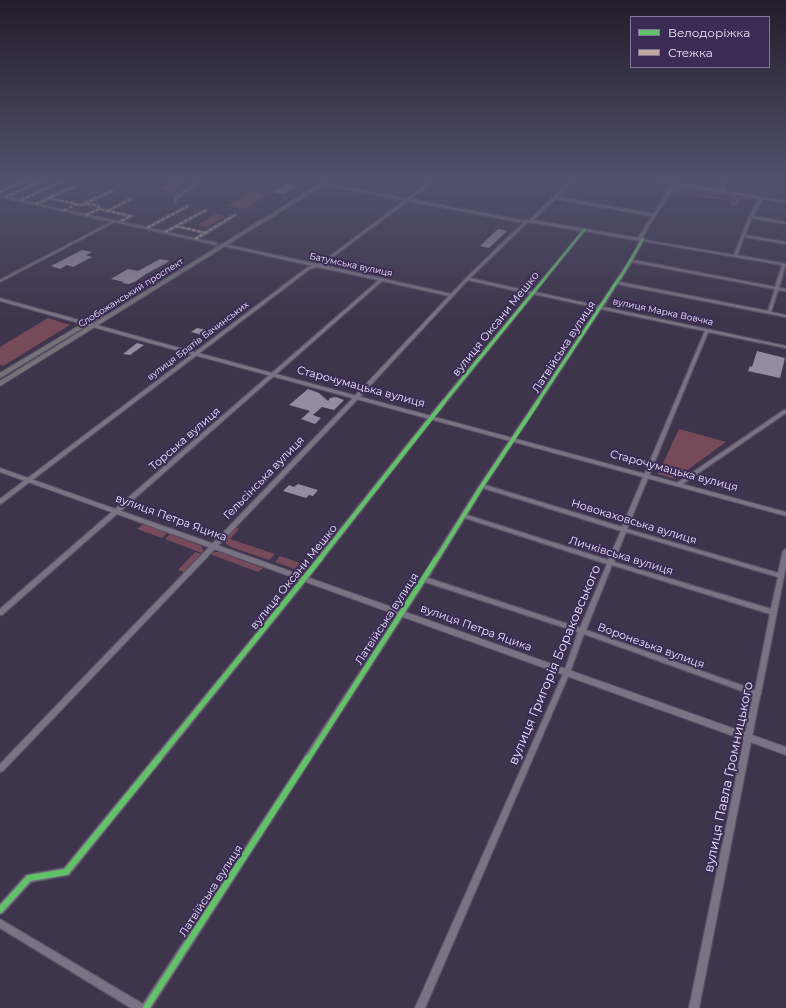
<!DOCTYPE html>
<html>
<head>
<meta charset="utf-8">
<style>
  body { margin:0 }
  #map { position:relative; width:786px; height:1008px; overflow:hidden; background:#3e354c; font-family:Montserrat,sans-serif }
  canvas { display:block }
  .legend { position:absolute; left:630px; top:16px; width:140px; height:52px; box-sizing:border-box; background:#3c2c55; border:1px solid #837699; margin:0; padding:5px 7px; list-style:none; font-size:12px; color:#ede4fe }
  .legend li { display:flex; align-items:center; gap:8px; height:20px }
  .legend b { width:20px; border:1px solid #837699 }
</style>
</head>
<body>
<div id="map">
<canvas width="786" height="1008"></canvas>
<ul class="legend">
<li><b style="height:5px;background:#61c268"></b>Велодоріжка</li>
<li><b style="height:5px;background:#c3a89e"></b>Стежка</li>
</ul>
</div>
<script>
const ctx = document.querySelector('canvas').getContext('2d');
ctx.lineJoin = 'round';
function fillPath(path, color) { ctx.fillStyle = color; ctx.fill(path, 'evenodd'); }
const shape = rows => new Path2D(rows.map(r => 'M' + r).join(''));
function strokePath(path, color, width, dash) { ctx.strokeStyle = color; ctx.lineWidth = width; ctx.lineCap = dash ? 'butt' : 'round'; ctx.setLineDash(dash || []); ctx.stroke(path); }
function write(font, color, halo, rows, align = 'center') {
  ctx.font = font + ' Montserrat,sans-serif'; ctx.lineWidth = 4; ctx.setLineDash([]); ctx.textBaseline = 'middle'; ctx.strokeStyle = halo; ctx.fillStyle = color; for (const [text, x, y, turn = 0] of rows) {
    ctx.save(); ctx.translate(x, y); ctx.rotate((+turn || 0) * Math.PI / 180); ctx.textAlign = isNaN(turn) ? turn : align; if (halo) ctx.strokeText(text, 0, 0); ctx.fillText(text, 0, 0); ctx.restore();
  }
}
fillPath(shape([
  [178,179,187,181,173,188,175,189,170,192,158,189],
  [679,187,753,199,755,201,675,188],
  [676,189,733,200,734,198,741,199,737,206,730,205,731,201,681,193,679,195,672,194],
  [252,192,268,195,245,209,228,206],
  [216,214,225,216,207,227,197,225],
  [48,318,70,325,3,366,0,365,0,347],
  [679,429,726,442,675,479,658,474],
  [143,524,167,533,162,538,137,529],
  [234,527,239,529,230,539,275,554,269,560,231,547,223,542,225,537],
  [170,534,201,546,203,550,202,553,165,539],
  [195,552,201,554,184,572,178,570],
  [214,552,219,552,263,568,258,572,210,554],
  [280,556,306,565,310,566,304,571,300,571,275,562]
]), '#774a5a');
fillPath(shape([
  [286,184,297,186,284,194,273,192],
  [498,229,507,231,489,248,480,246],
  [82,250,92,252,86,255,92,257,73,267,67,265,60,269,51,266],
  [160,259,170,261,146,274,136,281,129,284,122,283,124,282,111,279,128,269,138,271],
  [197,328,216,332,210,337,191,332],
  [137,343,144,345,130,355,123,354],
  [757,351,785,358,780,378,748,371,750,366,752,367],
  [308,389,319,393,328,401,330,398,336,397,344,400,334,410,322,407,313,415,321,418,315,424,301,419,310,411,289,405],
  [298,484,318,490,313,496,309,495,306,498,283,491,289,485,294,487]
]), '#948ca1');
const minor = shape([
  [29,178,33,178,0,193,0,191,29,178],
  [66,178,68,179,23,200,35,203,75,185,77,186,76,187,52,198,81,204,84,204,84,202,112,190,114,191,113,192,87,203,99,205,100,208,107,210,130,198,132,198,132,200,110,210,133,216,122,222,146,227,187,205,189,205,189,207,149,228,164,231,206,209,207,209,207,211,179,226,205,232,234,214,237,215,198,239,217,243,217,245,216,245,115,222,0,282,0,280,111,222,0,197,0,195,5,196,43,179,45,179,45,181,8,197,20,199,66,178],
  [49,199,81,206,89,205,97,207,97,209,85,214,38,204,49,199],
  [99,210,128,216,118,221,89,215,99,210],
  [177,227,202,233,194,238,167,232,177,227],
  [202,178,205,178,177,199,176,203,174,203,174,198,202,178],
  [435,178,438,178,410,199,520,220,530,220,572,178,575,178,556,197,654,214,676,178,679,178,641,239,643,238,644,238,644,240,734,255,749,217,760,197,763,198,753,216,786,222,786,224,752,218,745,235,786,242,786,244,744,237,737,255,786,264,779,288,786,289,786,291,778,290,771,312,786,315,786,317,617,284,603,307,786,346,786,348,708,332,627,529,778,573,783,551,786,549,786,566,761,693,761,694,760,696,699,1008,689,1008,753,695,584,634,570,672,425,1008,415,1008,564,672,578,632,425,582,151,1008,131,1008,0,928,0,919,143,1004,422,577,479,486,598,308,534,294,436,415,306,581,69,875,31,882,3,913,0,914,0,904,26,875,64,868,302,577,432,413,530,294,468,280,355,402,3,771,0,772,0,764,351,400,449,296,382,281,2,615,0,615,0,609,379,280,317,267,310,269,2,503,0,504,0,499,308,267,313,266,224,246,223,246,223,244,317,264,321,263,405,200,324,185,323,185,323,183,407,199,435,178],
  [555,199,652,216,638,238,533,220,555,199],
  [408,201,520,222,524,222,466,278,451,294,322,265,408,201],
  [528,222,582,231,532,292,470,278,528,222],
  [585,231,640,241,629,261,599,306,535,292,585,231],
  [643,241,782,265,775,287,633,260,643,241],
  [632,262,775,289,768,311,619,282,632,262],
  [601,309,705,331,622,527,485,485,601,309],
  [483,488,621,531,608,560,467,515,483,488],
  [465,518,607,564,580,628,428,578,465,518],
  [626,532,778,577,771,609,614,562,626,532],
  [612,565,770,614,755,690,586,630,612,565],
  [725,178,728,178,722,192,719,193,725,178],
  [784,410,786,410,786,413,681,485,677,485,676,484,677,483,784,410]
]);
const tertiary = shape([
  [0,298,154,341,786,512,786,516,150,343,0,301,0,298],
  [0,468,786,747,786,755,0,472,0,468]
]);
const secondary = shape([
  [635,178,648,178,786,201,786,203,635,178]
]);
const primary = shape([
  [329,178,335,178,0,386,0,381,329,178],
  [102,312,105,314,104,315,0,378,0,373,102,312]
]);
strokePath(minor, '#5a5266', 2.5);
strokePath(tertiary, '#5a5266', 2);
strokePath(secondary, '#5a5266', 2);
strokePath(primary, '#5a5266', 2);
fillPath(minor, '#7a7384');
fillPath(tertiary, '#7a7384');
fillPath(secondary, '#78727f');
fillPath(primary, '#76727a');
strokePath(shape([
  [0,192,32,178],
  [5,197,44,180],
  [49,198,81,205,89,204,98,206,99,209,131,216,119,222],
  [21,200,67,179],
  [85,203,112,191],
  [36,204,75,186],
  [64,210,77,204],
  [108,211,131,199],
  [86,215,99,209],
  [176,226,206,233],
  [147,228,188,206],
  [165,232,206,210],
  [195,239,235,215]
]), '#c3a89e', 2, [3.5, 2]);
strokePath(shape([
  [545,278,584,230],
  [620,278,643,239]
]), '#61c268', 2.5);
strokePath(shape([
  [443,403,546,277],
  [537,403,620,277]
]), '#61c268', 3);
strokePath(shape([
  [319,560,444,402],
  [436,560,482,486,538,402]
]), '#61c268', 4);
strokePath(shape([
  [158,759,320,559],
  [308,759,436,559]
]), '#61c268', 5);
strokePath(shape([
  [0,910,29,878,66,872,159,758],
  [146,1008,308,758]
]), '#61c268', 6);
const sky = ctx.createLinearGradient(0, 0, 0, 320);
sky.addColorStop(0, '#221d2a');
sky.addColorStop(0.56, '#52516c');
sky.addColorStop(1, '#52516c00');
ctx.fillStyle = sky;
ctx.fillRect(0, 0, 786, 320);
write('9px', '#ede4fe', '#3c2c55', [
  ["Батумська вулиця",351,265,12],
  ["Слобожанський проспект",131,293,-32],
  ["вулиця Марка Вовчка",663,312,12],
  ["вулиця Братів Бачинських",198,341,-37]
]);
write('11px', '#ede4fe', '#3c2c55', [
  ["вулиця Оксани Мешко",496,324,-51],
  ["Латвійська вулиця",564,347,-57],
  ["Старочумацька вулиця",361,387,15],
  ["Торська вулиця",185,439,-41],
  ["Старочумацька вулиця",674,471,15],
  ["Гельсінська вулиця",264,478,-46],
  ["вулиця Петра Яцика",171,518,20],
  ["Новокаховська вулиця",634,522,17],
  ["Личківська вулиця",621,556,17],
  ["вулиця Оксани Мешко",294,577,-51],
  ["Латвійська вулиця",387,619,-57],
  ["вулиця Петра Яцика",476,628,20],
  ["Воронезька вулиця",651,646,20],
  ["Латвійська вулиця",211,891,-57]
]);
write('13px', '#ede4fe', '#3c2c55', [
  ["вулиця Григорія Бораковського",555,665,-67],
  ["вулиця Павла Громницького",729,777,-78]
]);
</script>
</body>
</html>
